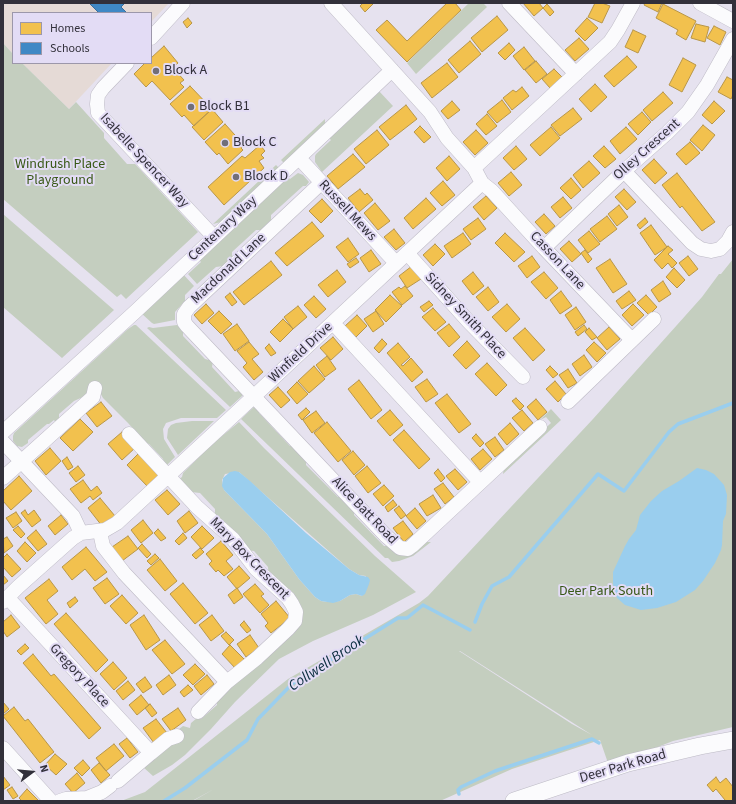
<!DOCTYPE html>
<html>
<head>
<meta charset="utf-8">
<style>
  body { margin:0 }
  #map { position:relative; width:736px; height:804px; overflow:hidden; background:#e6e2ef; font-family:"Source Sans 3",sans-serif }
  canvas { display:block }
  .frame { position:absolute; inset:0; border:4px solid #32303a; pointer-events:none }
  .legend { position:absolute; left:12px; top:12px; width:140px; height:52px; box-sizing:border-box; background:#e3dcf5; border:1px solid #9c97aa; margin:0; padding:5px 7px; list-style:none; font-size:12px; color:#32303a }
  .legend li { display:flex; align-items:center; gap:8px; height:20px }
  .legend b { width:20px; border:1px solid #9c97aa }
  .north { position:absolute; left:12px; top:752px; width:40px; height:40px; -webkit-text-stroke:3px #e3dcf5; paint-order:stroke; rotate:74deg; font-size:11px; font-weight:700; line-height:16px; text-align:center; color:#32303a }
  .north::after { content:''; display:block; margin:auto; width:14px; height:18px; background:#32303a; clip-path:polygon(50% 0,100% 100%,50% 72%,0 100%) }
</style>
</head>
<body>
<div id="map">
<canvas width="736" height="804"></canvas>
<div class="frame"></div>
<ul class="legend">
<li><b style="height:11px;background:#f2c14e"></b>Homes</li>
<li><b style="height:11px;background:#3f88c5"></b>Schools</li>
</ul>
<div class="north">N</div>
</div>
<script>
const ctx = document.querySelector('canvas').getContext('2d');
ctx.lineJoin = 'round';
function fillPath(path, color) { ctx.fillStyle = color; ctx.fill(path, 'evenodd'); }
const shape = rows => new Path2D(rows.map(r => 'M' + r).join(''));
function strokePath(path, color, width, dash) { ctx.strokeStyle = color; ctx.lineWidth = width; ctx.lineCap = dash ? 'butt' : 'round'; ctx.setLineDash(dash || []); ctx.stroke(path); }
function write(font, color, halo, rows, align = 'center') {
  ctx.font = font + ' "Source Sans 3",sans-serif'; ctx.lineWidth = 4; ctx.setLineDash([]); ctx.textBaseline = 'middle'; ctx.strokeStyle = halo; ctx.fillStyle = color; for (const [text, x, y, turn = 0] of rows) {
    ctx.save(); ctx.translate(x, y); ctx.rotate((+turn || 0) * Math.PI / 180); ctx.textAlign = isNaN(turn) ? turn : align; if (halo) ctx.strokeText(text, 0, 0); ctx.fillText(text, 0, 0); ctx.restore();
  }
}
fillPath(shape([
  [3,3,169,3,151,22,151,13,13,13,13,54,3,43],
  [22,63,112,63,69,109]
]), '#e5dad6');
fillPath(shape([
  [469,3,483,3,487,7,416,74,407,63],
  [3,43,13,54,13,63,22,63,69,109,76,102,104,133,104,138,127,164,135,164,198,232,126,299,121,294,117,297,3,199],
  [378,90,393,106,322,172,315,162,315,156,316,154,331,140,328,137],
  [325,119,325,125,284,163,281,160],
  [276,165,279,168,221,222,213,224],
  [298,173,303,175,309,182,306,186,303,186,271,215,271,222,262,230,256,230,232,252,232,258,223,266,216,267,197,284,188,274,201,262,199,260,287,176,290,179],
  [3,214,114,310,62,358,3,307],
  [733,259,733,727,673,741,640,754,608,763,600,740,512,769,440,801,193,801,214,789,192,801,121,801,145,792,288,679,419,603,428,596,593,419,702,297,719,274,721,274],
  [459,651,460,651,592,735,572,724],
  [183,274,194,286,185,295,185,301,175,312,175,320,154,324,152,323,141,313],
  [134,325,136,325,226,410,217,418,181,418,166,423,163,429,164,439,175,457,165,467,163,459,149,444,146,443,128,423,103,398,95,384,85,396,74,401,59,414,59,419,56,423,54,420,49,424,47,424,28,440,28,443,22,447,17,446,13,441,13,436,14,433,128,329],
  [177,325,183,329,183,336,205,359,213,361,212,367,235,392,239,391,242,394,242,396,230,407,147,328,149,327,153,328],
  [257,404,259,407,259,413,290,446,295,446,306,458,306,465,338,497,344,497,354,508,354,515,384,546,390,546,397,553,403,556,408,555,425,542,431,542,413,556,399,561,392,562,388,558,385,558,241,419],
  [551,409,561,420,503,474,504,467,551,423,546,417,540,420],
  [192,421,214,421,178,455,167,438,168,429,171,425,176,423],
  [239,422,264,448,375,556,416,592,373,615,313,641,279,659,235,702,211,729,185,755,172,765,153,776,143,767,181,737,179,729,183,726,190,728,191,723,197,718,201,719,217,705,217,698,298,625,269,577,268,567,254,551,246,550,215,518,215,509,200,493,191,492,179,479,182,477,183,473,211,445],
  [239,472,349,569,359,575,366,576,362,596,356,594,350,595,340,601,327,602,321,601,315,597,299,579,267,534,224,490,222,480,225,474]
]), '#c4cebf');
fillPath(shape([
  [697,468,706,470,714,474,724,485,727,495,726,514,723,521,722,545,721,550,715,563,703,581,695,590,676,602,657,608,641,610,625,605,617,598,614,591,613,583,613,572,625,546,629,539,636,530,640,515,651,501,662,491,679,481],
  [235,471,239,472,250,481,306,533,349,569,359,575,368,577,370,580,369,584,365,594,362,596,356,594,350,595,340,601,333,603,321,601,315,597,299,579,267,534,224,490,222,486,223,478,230,472]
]), '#9aceee');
const homes = shape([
  [363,3,374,3,365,12,360,6,363,3],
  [447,3,455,3,461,10,407,62,376,30,387,20,407,41,447,3],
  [523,3,539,3,543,8,534,16,523,3],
  [595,3,602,3,610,6,602,23,588,17,595,3],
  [645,3,662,3,658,12,644,5,645,3],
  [547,4,554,12,550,16,543,8,547,4],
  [663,4,696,21,686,40,676,34,678,30,656,18,663,4],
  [497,16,508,30,482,52,471,38,497,16],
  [188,18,192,23,187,28,183,22,188,18],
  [587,18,598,28,585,41,575,31,587,18],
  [696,24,709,27,705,42,691,38,696,24],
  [714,26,726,32,720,45,707,38,714,26],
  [633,30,646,36,638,53,625,47,633,30],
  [579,38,589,49,575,61,565,50,579,38],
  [470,41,481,54,459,73,448,60,470,41],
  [509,43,515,50,505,60,498,53,509,43],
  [164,46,178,63,173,68,184,80,180,83,184,87,170,100,152,81,146,87,134,74,145,63,151,63,151,58,164,46],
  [524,47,535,61,524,70,513,56,524,47],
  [627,56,637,67,614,87,604,76,627,56],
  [683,58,696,65,682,92,669,85,683,58],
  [536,61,547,74,536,83,525,70,536,61],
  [447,63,458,77,432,98,421,83,447,63],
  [554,69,562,77,550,88,542,79,554,69],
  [727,77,733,80,733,95,731,99,718,92,727,77],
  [595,84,607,97,591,112,579,99,595,84],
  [190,86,212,109,194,126,184,115,182,117,170,104,190,86],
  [522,87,529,96,512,110,503,98,513,90,516,92,522,87],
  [663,92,673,103,652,121,643,110,663,92],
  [502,100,511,112,497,123,487,112,502,100],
  [452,101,460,110,448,119,441,111,452,101],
  [714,101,725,111,712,124,702,115,714,101],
  [406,105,417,119,390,140,379,127,406,105],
  [573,108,582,119,560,136,551,125,573,108],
  [212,109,223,122,204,140,192,127,212,109],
  [642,112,651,122,638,135,628,124,642,112],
  [487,114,497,126,486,135,476,124,487,114],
  [225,124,244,145,241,148,243,150,228,164,219,153,217,155,205,142,225,124],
  [703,125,715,135,702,151,690,140,703,125],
  [420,126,431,137,424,143,414,132,420,126],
  [551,127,560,138,540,156,530,145,551,127],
  [626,127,637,139,620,154,610,141,626,127],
  [377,130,389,145,366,164,354,149,377,130],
  [476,130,488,143,475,155,463,142,476,130],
  [690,142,700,153,686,165,676,154,690,142],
  [260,145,265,151,261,155,264,158,259,161,264,168,224,205,208,187,242,156,245,158,260,145],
  [516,146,527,159,514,170,503,158,516,146],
  [604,146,616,159,605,168,593,156,604,146],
  [353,154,365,167,338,189,327,176,353,154],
  [449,156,460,169,447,181,436,168,449,156],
  [654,159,667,173,655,184,642,170,654,159],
  [589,161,600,173,583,188,573,175,589,161],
  [511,172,522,185,509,196,498,183,511,172],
  [677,173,715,222,702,231,682,206,680,208,662,185,677,173],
  [571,178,581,190,571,199,560,188,571,178],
  [443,181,455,195,442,206,430,193,443,181],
  [360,189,365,195,367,193,373,200,359,212,348,198,360,189],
  [624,189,636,202,627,210,615,197,624,189],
  [486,196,497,208,484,220,473,207,486,196],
  [563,197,572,208,560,218,551,207,563,197],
  [426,198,436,209,413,229,404,218,426,198],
  [322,199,333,211,321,223,309,211,322,199],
  [375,203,390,221,378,230,364,213,375,203],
  [619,205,628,217,617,226,608,214,619,205],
  [544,214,555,226,546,234,535,222,544,214],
  [607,216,617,229,600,242,590,229,607,216],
  [478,218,486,229,471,240,463,229,478,218],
  [645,218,648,222,640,229,637,225,645,218],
  [312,222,324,236,287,266,275,253,312,222],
  [651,225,667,247,655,255,640,233,651,225],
  [394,229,405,243,396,250,384,237,394,229],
  [589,231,600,244,588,253,578,240,589,231],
  [463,233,471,244,452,258,444,246,463,233],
  [505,233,525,252,514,262,495,243,505,233],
  [348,238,359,254,348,262,336,247,348,238],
  [569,241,581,254,572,262,560,249,569,241],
  [435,244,445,254,433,266,423,255,435,244],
  [668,246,673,250,668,254,677,263,672,268,668,263,662,269,654,260,668,246],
  [371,250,381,264,369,272,360,258,371,250],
  [585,250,592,259,588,263,581,253,585,250],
  [532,256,540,267,527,278,518,266,532,256],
  [688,256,698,269,689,276,679,263,688,256],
  [356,258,359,262,350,268,347,264,356,258],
  [610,259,627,284,613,293,596,268,610,259],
  [271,261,282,275,244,305,233,292,271,261],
  [412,266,421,279,407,288,399,276,412,266],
  [674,268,685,280,677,288,666,277,674,268],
  [337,270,346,282,328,297,318,285,337,270],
  [473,272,484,286,473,295,462,281,473,272],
  [544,272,558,288,546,299,531,282,544,272],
  [663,281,671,294,659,302,651,290,663,281],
  [405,286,413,296,402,305,392,292,399,287,401,289,405,286],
  [488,287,499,302,488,311,476,297,488,287],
  [561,291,572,306,560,314,550,300,561,291],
  [629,291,636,300,622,309,616,301,629,291],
  [230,293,237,302,232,306,225,297,230,293],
  [390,295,402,306,386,322,375,310,390,295],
  [646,295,657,307,649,315,637,303,646,295],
  [314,296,326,309,316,318,304,305,314,296],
  [429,301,433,305,424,312,420,307,429,301],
  [206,304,214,313,202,324,194,315,206,304],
  [507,304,520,319,506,332,492,317,507,304],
  [633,304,644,315,632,326,622,315,633,304],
  [298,306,307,317,293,329,284,317,298,306],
  [576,307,586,322,575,330,565,315,576,307],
  [433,308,446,322,435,331,422,317,433,308],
  [219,311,232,324,221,334,208,321,219,311],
  [376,311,384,324,373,332,364,319,376,311],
  [357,315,367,326,356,337,345,326,357,315],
  [283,319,293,329,280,342,270,332,283,319],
  [237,324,249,341,235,351,223,334,237,324],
  [449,324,460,337,449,347,437,333,449,324],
  [584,325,587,329,578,336,575,332,584,325],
  [609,327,620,339,607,350,597,338,609,327],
  [525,328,545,350,533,361,513,338,525,328],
  [589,328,597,337,592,340,585,332,589,328],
  [333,337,343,349,331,360,320,348,333,337],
  [382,339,387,344,379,353,374,348,382,339],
  [467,341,480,356,466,369,453,355,467,341],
  [249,342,259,354,252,359,263,372,254,380,243,367,247,363,237,351,249,342],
  [594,342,606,353,597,362,586,350,594,342],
  [398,343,410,357,401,365,403,366,411,358,423,372,412,382,387,353,398,343],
  [269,344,276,353,271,356,265,348,269,344],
  [584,355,592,367,580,376,572,364,584,355],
  [327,356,336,369,325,377,316,365,327,356],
  [487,363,507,385,496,396,475,374,487,363],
  [314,366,325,379,309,393,298,381,314,366],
  [550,366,558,374,553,378,546,370,550,366],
  [568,369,577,383,568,388,559,375,568,369],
  [427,379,438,394,426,402,415,387,427,379],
  [359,380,382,410,371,419,348,389,359,380],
  [555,381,566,394,558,402,546,389,555,381],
  [297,382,308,394,297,404,287,392,297,382],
  [278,387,290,400,281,408,269,395,278,387],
  [447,394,471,424,459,433,435,403,447,394],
  [516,398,524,406,520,410,512,401,516,398],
  [536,399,547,412,538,420,527,407,536,399],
  [101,402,112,416,97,427,86,413,101,402],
  [306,408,310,412,302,420,298,415,306,408],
  [390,410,403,425,390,436,377,421,390,410],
  [522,410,533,423,524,431,512,418,522,410],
  [316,411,325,423,312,433,303,420,316,411],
  [80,419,93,432,73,451,60,438,80,419],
  [327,422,351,451,338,462,314,433,327,422],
  [510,423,519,434,507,445,498,434,510,423],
  [404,430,430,459,419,469,393,440,404,430],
  [122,432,135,448,122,460,108,444,122,432],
  [476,434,484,443,480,447,472,438,476,434],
  [495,437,504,450,495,457,485,444,495,437],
  [50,448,61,461,46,475,35,461,50,448],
  [483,449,492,459,480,470,471,459,483,449],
  [353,451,365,465,354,475,342,460,353,451],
  [138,454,159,475,147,486,127,465,138,454],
  [67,457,73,467,68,470,62,461,67,457],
  [78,466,85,475,76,482,69,473,78,466],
  [367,466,381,483,368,493,355,476,367,466],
  [438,469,445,478,441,482,434,473,438,469],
  [455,469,467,482,458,490,446,476,455,469],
  [19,476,32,491,11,510,3,501,3,491,19,476],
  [83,480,91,491,97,486,102,493,93,500,90,496,81,503,70,489,83,480],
  [443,483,454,497,445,504,434,489,443,483],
  [384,485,394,496,383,506,373,494,384,485],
  [167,490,180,504,168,515,155,500,167,490],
  [433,495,441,508,427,516,419,504,433,495],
  [100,498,115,516,102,526,88,508,100,498],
  [393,500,397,505,388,512,385,507,393,500],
  [399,506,406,515,401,519,394,510,399,506],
  [415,508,426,521,417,529,406,516,415,508],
  [25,510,28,515,34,510,41,520,32,527,21,513,25,510],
  [189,511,198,523,185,533,177,521,189,511],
  [16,512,22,521,13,528,6,518,16,512],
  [61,515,68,524,55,535,48,526,61,515],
  [143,520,153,533,141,543,131,530,143,520],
  [403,521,413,534,404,542,393,528,403,521],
  [18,526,25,534,21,538,13,530,18,526],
  [202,526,214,538,202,549,191,537,202,526],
  [158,529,166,538,161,541,154,533,158,529],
  [36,530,47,544,38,551,27,538,36,530],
  [183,533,187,538,179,545,175,541,183,533],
  [128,536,138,549,122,561,112,547,128,536],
  [7,537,13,546,4,553,3,539,7,537],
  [221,541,233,555,226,561,233,569,224,576,218,570,216,572,209,564,212,561,206,554,221,541],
  [25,542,36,553,27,562,17,551,25,542],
  [142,544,151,554,147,558,138,548,142,544],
  [86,547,107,572,95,581,85,569,72,580,62,567,86,547],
  [200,548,204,552,196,559,192,555,200,548],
  [7,554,21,569,12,577,3,567,3,558,7,554],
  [155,554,159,558,151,565,147,561,155,554],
  [160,559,177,581,165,591,147,570,160,559],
  [239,566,250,578,237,589,227,577,239,566],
  [3,575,8,581,3,585,3,575],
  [107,578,119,594,105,604,93,588,107,578],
  [49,579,58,591,47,600,58,614,46,624,25,598,49,579],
  [183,583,208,613,195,624,170,594,183,583],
  [255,584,264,594,261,596,269,605,260,613,243,594,255,584],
  [237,588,243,597,234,604,228,595,237,588],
  [122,595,138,613,126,624,110,606,122,595],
  [75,597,78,601,70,608,67,603,75,597],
  [276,601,290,618,271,633,265,626,268,623,261,614,276,601],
  [66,613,108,660,96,672,54,624,66,613],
  [11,615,20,627,7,637,3,631,3,622,11,615],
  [144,615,160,640,146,650,130,625,144,615],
  [212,615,224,631,211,641,199,625,212,615],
  [244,621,251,630,247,633,240,625,244,621],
  [226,632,234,640,229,645,221,636,226,632],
  [250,635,259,648,246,657,237,644,250,635],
  [165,640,185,664,172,674,152,650,165,640],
  [25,644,29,648,21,655,17,651,25,644],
  [230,645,245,660,236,669,222,654,230,645],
  [33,654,51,676,54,674,101,728,89,739,23,663,33,654],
  [113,662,127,678,114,690,100,674,113,662],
  [195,664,205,674,193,685,183,675,195,664],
  [169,675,176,685,163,695,156,685,169,675],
  [207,675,214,684,201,695,194,686,207,675],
  [145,677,152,687,143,693,136,684,145,677],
  [128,681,135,690,123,700,116,691,128,681],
  [188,685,193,690,184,697,180,692,188,685],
  [141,695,149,705,137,715,129,705,141,695],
  [3,702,9,709,3,714,3,702],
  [150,704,157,713,152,717,145,708,150,704],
  [14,707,25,721,28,719,54,752,40,763,3,716,14,707],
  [178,708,186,720,171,731,162,719,178,708],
  [156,719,167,733,154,743,143,728,156,719],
  [127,738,138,752,130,758,119,744,127,738],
  [114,744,124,756,106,771,96,758,114,744],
  [55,754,67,764,56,775,45,765,55,754],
  [83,760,90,768,82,776,74,768,83,760],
  [99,763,110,775,101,783,91,770,99,763],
  [77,773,85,783,73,793,65,784,77,773],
  [3,776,10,785,3,790,3,776],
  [716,777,720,783,726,778,733,787,733,801,724,801,725,800,716,789,713,792,707,785,716,777],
  [12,787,18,796,13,799,7,790,12,787],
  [27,789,39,801,22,801,19,798,27,789]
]);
fillPath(homes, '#f2c14e');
strokePath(homes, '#b89648', 1);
const schools = shape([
  [89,3,125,3,121,7,127,13,99,13,89,3]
]);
fillPath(schools, '#3f88c5');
strokePath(schools, '#3b6e9b', 1);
strokePath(shape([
  [475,622,482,604,492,586,509,577,598,474,624,491,669,432,678,424,733,403],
  [459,794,458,790,461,787,495,771,592,739,599,743],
  [164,801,185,788,247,740,258,719,292,684,398,618,407,618,423,605,470,630]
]), '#9aceee', 3.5);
const minor = shape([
  [331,3,430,112,447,138,474,168,482,183,492,191,544,248,632,340],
  [509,3,576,74],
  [700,3,733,21],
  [151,38,183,3],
  [127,63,103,88,98,95,97,104,98,113,214,237],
  [299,158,396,263],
  [474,168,610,42,618,30,633,3],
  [624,171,692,243,701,249,711,251,720,249,728,241,733,232],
  [321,183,189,307,184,314,184,322,187,326,386,536,400,548,408,549,412,546,540,427],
  [544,248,624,171,667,133,688,112,707,85,733,39],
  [407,253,468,321,523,377],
  [333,323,480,482],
  [568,402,654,319],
  [3,432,135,312,392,70],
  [129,434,197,507,233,539,256,569,288,598,292,604,296,612,295,621,288,629,257,658,227,682,198,712],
  [3,442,73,516,81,533],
  [3,478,93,397,95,388],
  [100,532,103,546,124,573,227,682],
  [8,598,151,753,118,781],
  [3,602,18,587,73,538,81,533,105,530,117,523,235,414,482,183],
  [3,748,51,801],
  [151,753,168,739,177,736],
  [60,801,66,799,87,798,102,792,110,786]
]);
const tertiary = shape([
  [514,801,628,763,700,746,733,740]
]);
strokePath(minor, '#bdbac5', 15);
strokePath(tertiary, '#bdbac5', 18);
strokePath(minor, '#fbfbfd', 14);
strokePath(tertiary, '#fbfbfd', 17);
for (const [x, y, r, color] of [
  [156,71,4,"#716e79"],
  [191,107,4,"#716e79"],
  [225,143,4,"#716e79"],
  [236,177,4,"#716e79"]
]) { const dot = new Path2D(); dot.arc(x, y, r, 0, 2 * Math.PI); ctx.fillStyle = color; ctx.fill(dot); strokePath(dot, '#e3dcf5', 1.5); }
write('14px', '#32303a', '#e3dcf5', [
  ["Block A",164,71],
  ["Block B1",199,107],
  ["Block C",233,143],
  ["Block D",244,177]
], 'left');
write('14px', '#32303a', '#e3dcf5', [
  ["Olley Crescent",647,150,-42],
  ["Isabelle Spencer Way",144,161,47],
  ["Russell Mews",347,211,47],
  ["Centenary Way",223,229,-43],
  ["Casson Lane",557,261,47],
  ["Macdonald Lane",229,269,-43],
  ["Sidney Smith Place",465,316,47],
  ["Winfield Drive",301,353,-43],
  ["Alice Batt Road",364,511,46],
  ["Mary Box Crescent",249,559,46],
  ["Gregory Place",79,676,47],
  ["Deer Park Road",623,767,-16]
]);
write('14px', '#385816', '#e3dcf5', [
  ["Windrush Place",60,165],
  ["Playground",60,181],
  ["Deer Park South",606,592]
]);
write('italic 15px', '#0a2d3e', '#e3dcf5', [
  ["Collwell Brook",327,664,-34]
]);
</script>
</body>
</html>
